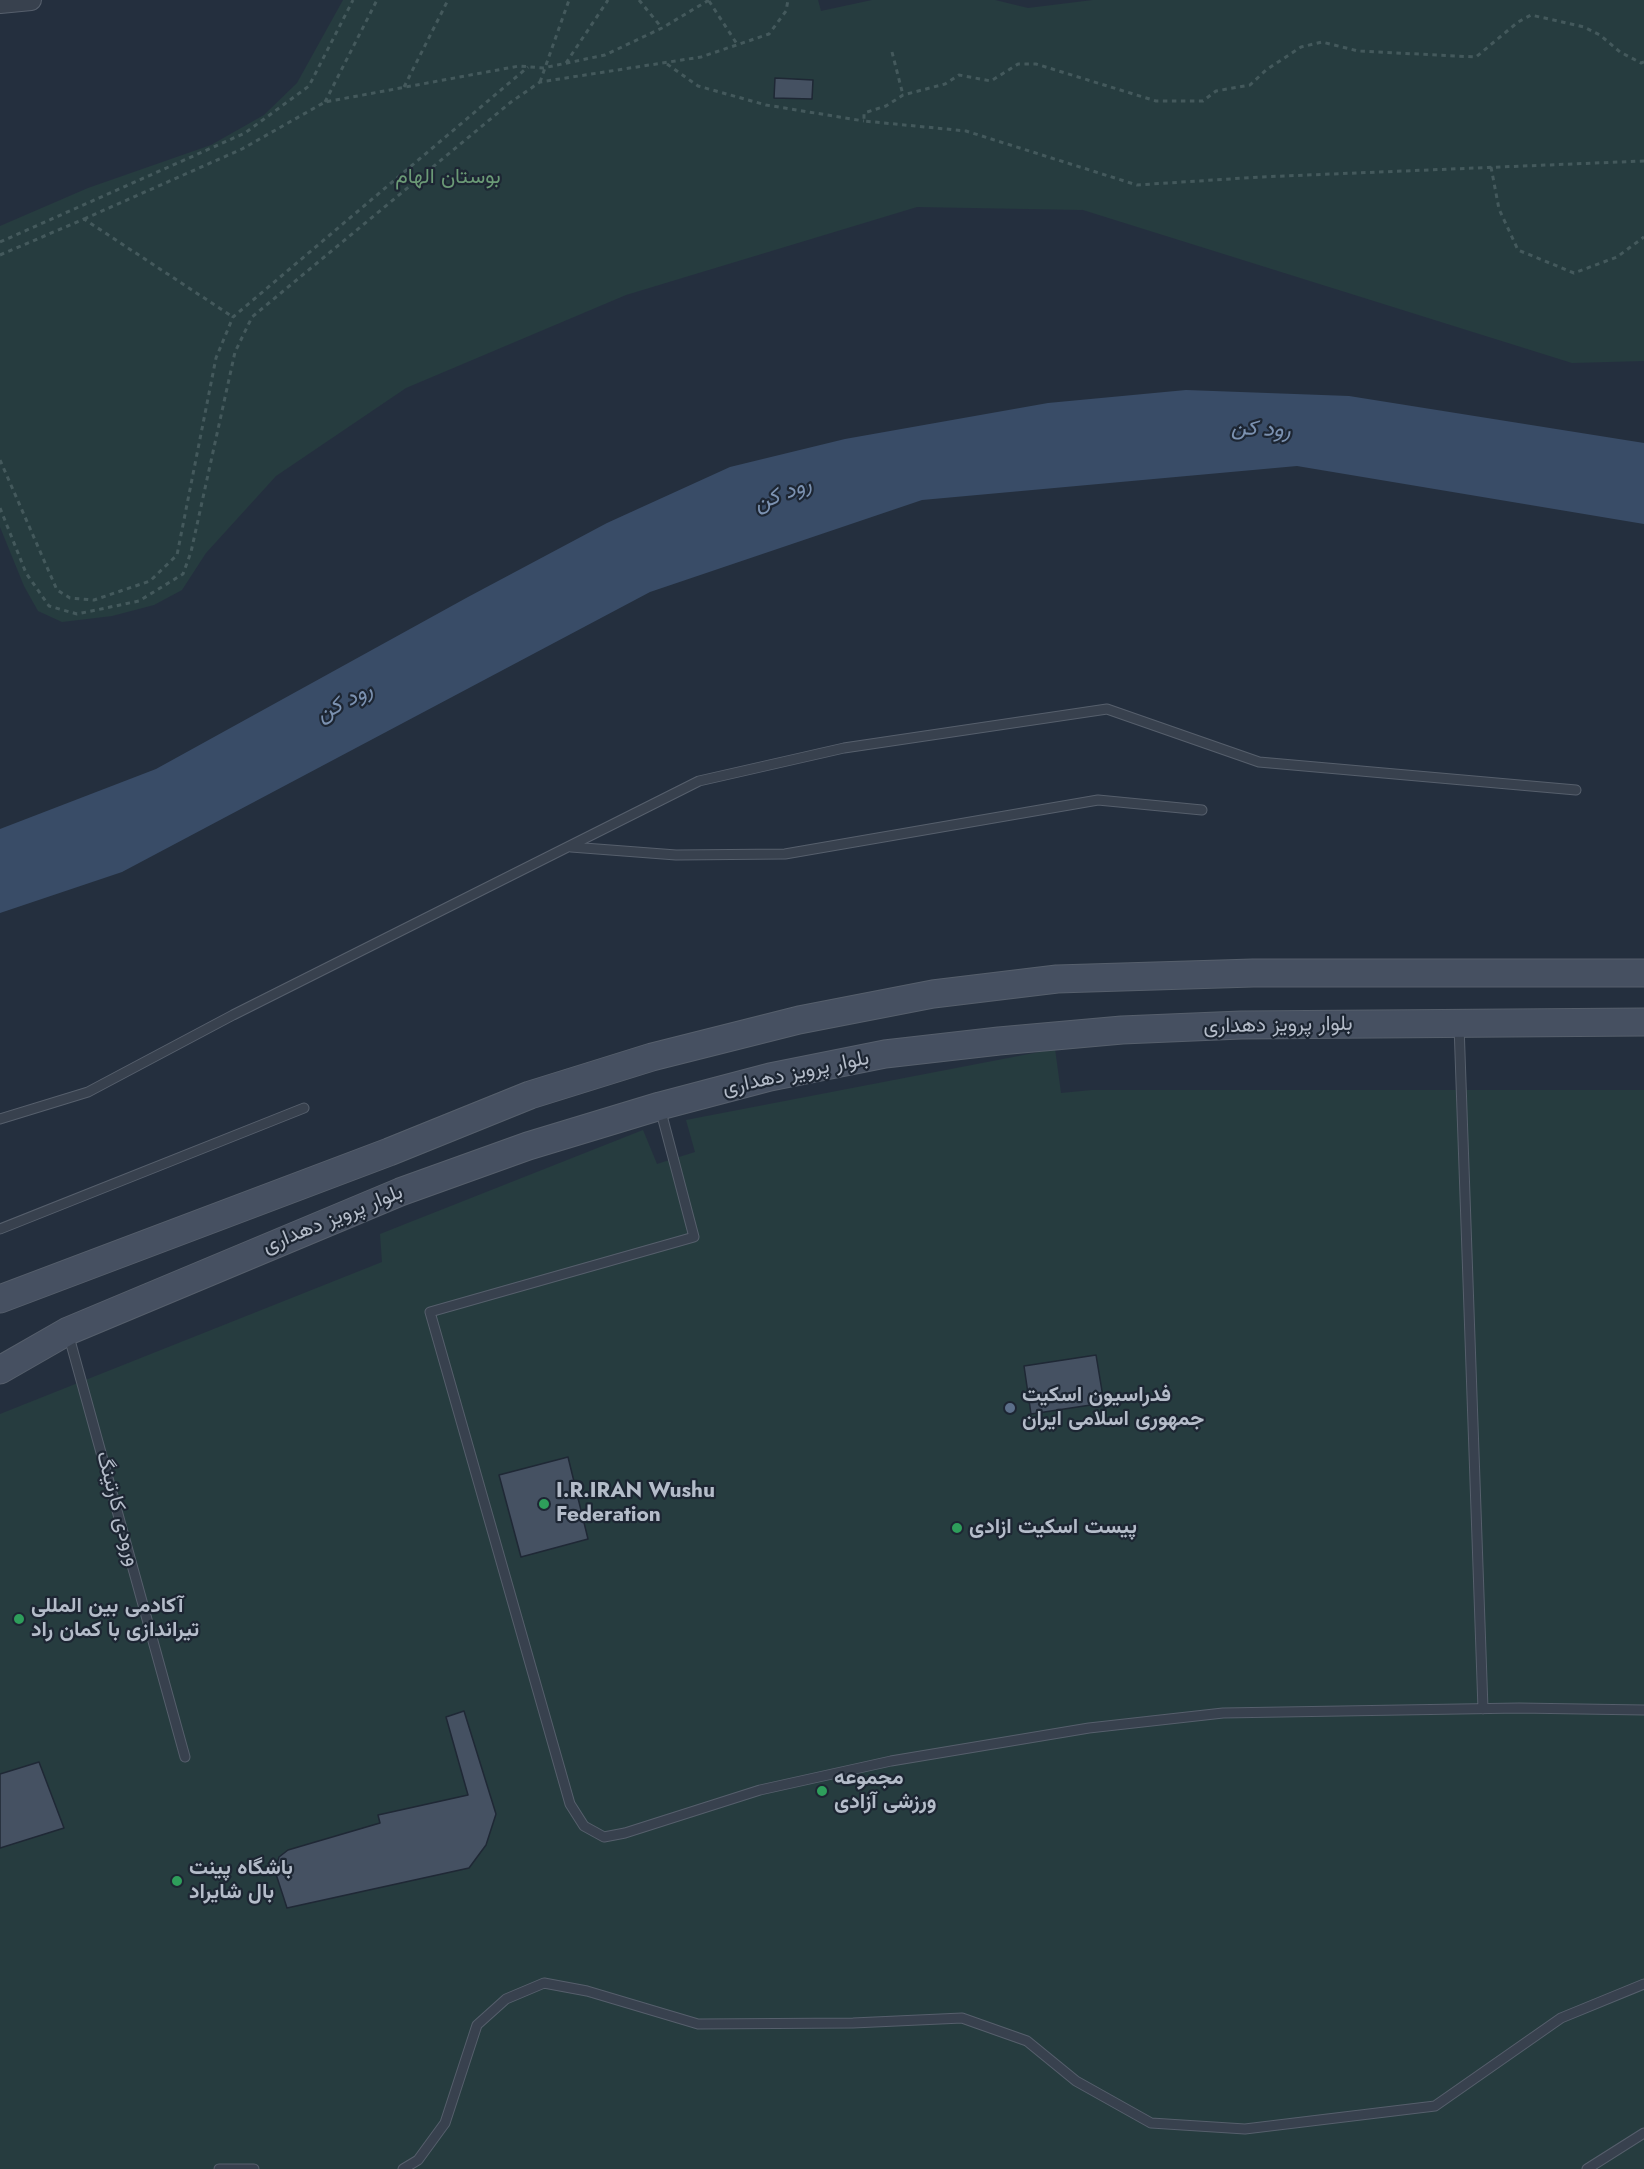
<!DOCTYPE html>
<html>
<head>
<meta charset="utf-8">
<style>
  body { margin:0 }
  canvas { display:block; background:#242f3e }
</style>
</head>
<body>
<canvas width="1644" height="2169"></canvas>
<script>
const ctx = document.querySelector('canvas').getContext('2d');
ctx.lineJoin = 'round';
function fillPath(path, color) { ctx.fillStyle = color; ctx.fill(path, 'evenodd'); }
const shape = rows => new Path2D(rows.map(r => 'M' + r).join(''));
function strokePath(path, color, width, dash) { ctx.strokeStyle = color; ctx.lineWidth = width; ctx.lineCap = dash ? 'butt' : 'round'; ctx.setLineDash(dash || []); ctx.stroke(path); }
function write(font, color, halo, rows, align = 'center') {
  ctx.font = font + ' Jost,Vazirmatn,sans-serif'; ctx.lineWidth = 4.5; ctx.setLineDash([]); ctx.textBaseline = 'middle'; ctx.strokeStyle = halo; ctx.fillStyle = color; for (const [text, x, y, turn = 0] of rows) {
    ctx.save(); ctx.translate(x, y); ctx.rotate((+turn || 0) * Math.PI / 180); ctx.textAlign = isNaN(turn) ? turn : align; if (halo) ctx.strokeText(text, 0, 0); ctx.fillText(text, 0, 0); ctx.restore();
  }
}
fillPath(shape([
  [343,0,818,0,821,11,872,0,995,0,1028,8,1093,0,1644,0,1644,361,1572,363,1083,210,917,207,626,295,406,388,276,476,206,553,182,590,154,605,112,616,62,622,38,611,24,586,0,527,0,226,88,188,211,145,264,115,297,83],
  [1055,1049,1061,1093,1092,1090,1644,1090,1644,2169,0,2169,0,1414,382,1262,380,1234,643,1130,657,1164,695,1152,686,1120]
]), '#263c3f');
fillPath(shape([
  [1186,390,1349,396,1644,443,1644,524,1297,466,922,500,650,592,122,872,0,913,0,829,156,769,468,597,607,523,730,467,845,439,1048,403]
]), '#394c67');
const building = shape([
  [775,78,813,80,812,99,774,98,775,78],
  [1096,1355,1104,1403,1031,1414,1024,1366,1096,1355],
  [568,1457,588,1539,521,1557,499,1475,568,1457],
  [464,1711,496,1814,486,1845,469,1868,287,1908,275,1871,279,1857,288,1850,380,1823,378,1815,468,1795,446,1717,464,1711],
  [39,1762,64,1828,0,1848,0,1774,39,1762]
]);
fillPath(building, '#455162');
strokePath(building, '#1f2835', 1.5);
const service = shape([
  [571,847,676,855,785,854,1098,800,1202,810],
  [1459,1025,1483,1709],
  [660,1108,694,1237,430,1312,570,1804,584,1826,604,1837,625,1833,760,1790,891,1761,1089,1728,1223,1713,1519,1708,1644,1710],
  [0,1119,88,1092,233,1015,699,781,844,748,1107,709,1259,762,1576,790],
  [0,1229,304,1108],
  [68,1333,185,1757],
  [219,2169,254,2169],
  [403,2169,418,2160,445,2123,477,2025,506,1999,544,1983,587,1991,698,2024,853,2023,962,2018,1027,2041,1076,2081,1151,2123,1245,2129,1435,2106,1561,2018,1644,1984],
  [1587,2169,1644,2133]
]);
const minor = shape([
  [0,3,31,0]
]);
const secondary = shape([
  [0,1299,389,1152,530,1095,652,1057,799,1020,933,994,1057,979,1253,973,1644,973],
  [0,1370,68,1331,400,1192,528,1146,660,1106,770,1077,885,1054,999,1041,1122,1030,1241,1025,1644,1022]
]);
strokePath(service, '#565f6c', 11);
strokePath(minor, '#565f6c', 22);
strokePath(secondary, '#565f6c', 29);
strokePath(shape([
  [639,0,662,28],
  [709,1,737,44],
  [892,52,903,95],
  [1644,62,1641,63,1620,52,1600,35,1584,27,1531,15,1518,22,1476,57,1358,51,1322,42,1301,47,1266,70,1250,85,1216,91,1203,101,1156,101,1036,64,1018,64,991,81,959,75,945,84,903,95,886,106,864,113,864,121,966,131,1137,185,1260,177,1644,161],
  [566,63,608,0],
  [667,64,698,86,766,105,864,121],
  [540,82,569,0],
  [404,87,448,0],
  [325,102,377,0],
  [1491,167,1499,209,1518,250,1574,273,1617,257,1644,237],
  [84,219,242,149,325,102,519,66,543,68,605,55,662,28,709,0],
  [0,242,245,133,309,86,353,0],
  [0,255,84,219,233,317],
  [0,460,57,590,70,598,94,600,150,581,177,555,216,358,233,317,528,67],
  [0,508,26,573,49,606,77,614,139,601,183,574,191,552,235,352,252,317,511,102,540,82,701,57,769,34,786,11,788,0]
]), '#44595c', 3, [4.5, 4.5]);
strokePath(service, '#38414e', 9);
strokePath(minor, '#38414e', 20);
strokePath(secondary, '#465061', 27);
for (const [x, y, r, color] of [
  [1010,1408,6,"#5c6f8a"],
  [544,1504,6,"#2e9e5b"],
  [957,1528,6,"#2e9e5b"],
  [19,1619,6,"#2e9e5b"],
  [822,1791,6,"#2e9e5b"],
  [177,1881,6,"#2e9e5b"]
]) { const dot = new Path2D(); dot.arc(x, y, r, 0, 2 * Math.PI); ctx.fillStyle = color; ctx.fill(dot); strokePath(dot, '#1d2633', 2); }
write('21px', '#6b9a76', '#1d2633', [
  ["بوستان الهام",448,178]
]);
write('21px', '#b4bcc9', '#1d2633', [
  ["بلوار پرویز دهداری",1278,1026,-1],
  ["بلوار پرویز دهداری",796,1074,-12],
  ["بلوار پرویز دهداری",333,1220,-22],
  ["ورودی کارتینگ",117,1509,75]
]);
write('bold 21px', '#b4bcc9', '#1d2633', [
  ["فدراسیون اسکیت",1022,1396],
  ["جمهوری اسلامی ایران",1022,1420],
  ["I.R.IRAN Wushu",556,1492],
  ["Federation",556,1516],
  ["پیست اسکیت ازادی",969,1528],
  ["آکادمی بین المللی",31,1607],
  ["تیراندازی با کمان راد",31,1631],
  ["مجموعه",834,1779],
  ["ورزشی آزادی",834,1803],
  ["باشگاه پینت",189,1869],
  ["بال شایراد",189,1893]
], 'left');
write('italic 22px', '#7c92b1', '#1d2633', [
  ["رود کن",1261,430,3],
  ["رود کن",783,495,-22],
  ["رود کن",345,703,-28]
]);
</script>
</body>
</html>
